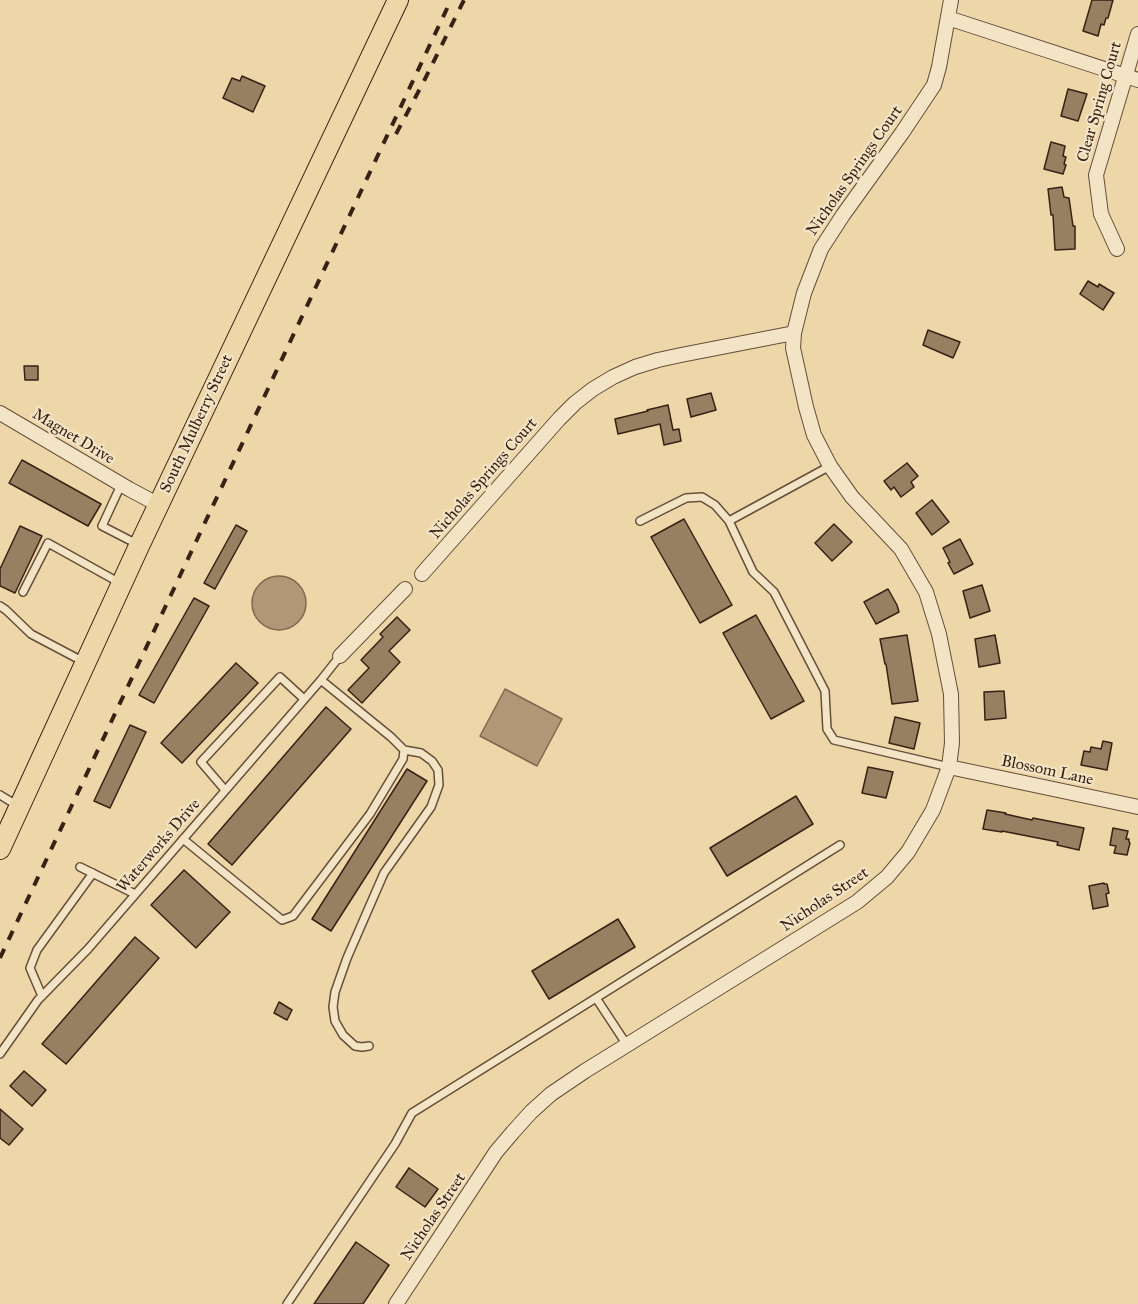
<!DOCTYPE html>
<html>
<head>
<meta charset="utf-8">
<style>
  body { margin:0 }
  canvas { display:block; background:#edd6a7 }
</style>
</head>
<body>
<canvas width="1138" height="1304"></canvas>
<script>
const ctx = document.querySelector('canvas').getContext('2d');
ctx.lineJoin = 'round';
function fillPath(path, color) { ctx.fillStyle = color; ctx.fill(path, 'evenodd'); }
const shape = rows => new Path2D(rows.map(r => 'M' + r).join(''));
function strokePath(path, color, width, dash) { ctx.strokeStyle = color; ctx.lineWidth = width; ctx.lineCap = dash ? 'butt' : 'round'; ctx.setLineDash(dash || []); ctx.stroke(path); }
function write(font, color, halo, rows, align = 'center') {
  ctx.font = font + ' "IM FELL Great Primer",serif'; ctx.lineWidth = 4.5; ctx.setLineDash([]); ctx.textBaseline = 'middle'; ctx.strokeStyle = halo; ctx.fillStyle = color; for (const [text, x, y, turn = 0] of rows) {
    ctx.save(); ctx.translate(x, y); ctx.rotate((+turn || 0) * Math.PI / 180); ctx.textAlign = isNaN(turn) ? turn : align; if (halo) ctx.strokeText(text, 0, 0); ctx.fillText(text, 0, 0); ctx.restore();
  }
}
const water = shape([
  '252 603a27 27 0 1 1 54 0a27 27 0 1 1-54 0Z',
  [505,689,562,719,537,766,480,736,505,689]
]);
fillPath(water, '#b09876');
strokePath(water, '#806850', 1.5);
const building = shape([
  [1092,0,1113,0,1108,18,1106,18,1104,25,1101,24,1098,36,1083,31,1092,0],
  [242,76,265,86,253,112,223,98,232,78,240,81,242,76],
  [1068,89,1087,94,1078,121,1061,116,1068,89],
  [1051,142,1065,146,1063,156,1066,157,1064,164,1066,165,1063,174,1044,169,1051,142],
  [1062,187,1064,197,1069,198,1073,226,1075,226,1075,249,1055,250,1053,215,1051,215,1048,189,1062,187],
  [1088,281,1098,287,1099,284,1114,293,1103,310,1080,294,1088,281],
  [928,330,960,342,953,358,923,345,928,330],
  [24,366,38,366,38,380,25,380,24,366],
  [711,393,716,410,691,417,687,399,711,393],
  [668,405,673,430,679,429,681,441,664,445,660,424,618,434,615,419,648,411,647,410,668,405],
  [22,460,101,504,88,526,9,483,22,460],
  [907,463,918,476,911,482,914,487,901,497,894,487,891,490,884,481,907,463],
  [932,500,949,522,932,535,916,513,932,500],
  [684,519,732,605,700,623,651,537,684,519],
  [834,524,852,542,832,561,815,543,834,524],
  [236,525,247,531,215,589,204,583,236,525],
  [20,526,42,536,15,593,0,586,0,569,20,526],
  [960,539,973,564,954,574,948,563,950,562,943,548,960,539],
  [982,585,990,611,970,618,963,591,982,585],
  [888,589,897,605,899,612,876,624,864,602,888,589],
  [194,598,209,606,154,703,139,695,194,598],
  [756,615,804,701,771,719,723,633,756,615],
  [397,617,410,630,389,651,400,662,362,703,348,690,369,668,361,660,383,637,380,634,397,617],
  [907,635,918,701,892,704,886,664,885,664,880,639,907,635],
  [995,635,1000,663,979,667,975,639,995,635],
  [236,663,258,683,182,763,161,743,236,663],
  [1004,691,1006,718,985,720,984,692,1004,691],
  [326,707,351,729,232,865,208,844,326,707],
  [895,717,920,723,914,749,889,743,895,717],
  [130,725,146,732,110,808,94,801,130,725],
  [1103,741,1112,743,1107,770,1081,765,1084,751,1090,752,1091,747,1101,749,1103,741],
  [868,767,893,772,886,798,862,793,868,767],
  [407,769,427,781,331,931,312,919,407,769],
  [796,796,813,824,727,876,710,848,796,796],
  [987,810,1006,813,1005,814,1032,820,1033,818,1084,828,1079,850,1057,845,1058,842,1002,831,1002,832,983,829,987,810],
  [1113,828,1128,831,1126,839,1129,839,1129,842,1130,843,1127,855,1114,853,1116,846,1110,845,1113,828],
  [184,870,230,912,196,948,151,905,184,870],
  [1104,883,1104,884,1107,884,1109,893,1106,894,1108,906,1093,909,1089,886,1104,883],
  [618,919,635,947,549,999,532,971,618,919],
  [135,937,159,958,66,1064,42,1044,135,937],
  [279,1002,292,1010,287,1020,274,1013,279,1002],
  [24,1071,46,1090,32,1106,10,1086,24,1071],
  [0,1109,23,1129,9,1145,0,1138,0,1109],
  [409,1168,438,1189,425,1207,396,1187,409,1168],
  [356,1242,389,1265,363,1304,314,1304,356,1242]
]);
fillPath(building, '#977f61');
strokePath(building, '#392116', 1.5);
const service = shape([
  [121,485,102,526,137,544],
  [640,521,686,498,702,497,715,505,729,521,830,466],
  [729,521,753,572,774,592,825,691,827,729,834,740,949,767],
  [23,592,48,543,120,583],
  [0,606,6,610,31,634,84,662],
  [225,790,201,762,280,677,304,699],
  [0,795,18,806],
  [183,839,282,920,293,916,370,814,403,759,404,750,391,737,321,680],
  [80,867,135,894],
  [42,996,30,968,37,950,93,873],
  [627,1045,596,998,840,845],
  [369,1046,362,1047,355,1046,343,1035,335,1021,333,1007,335,992,347,958,384,873,431,807,439,785,438,770,432,761,421,753,404,750],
  [0,1054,38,1000,88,949,321,680,340,656],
  [287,1304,395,1144,412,1113,596,998]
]);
const minor = shape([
  [948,18,1138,80],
  [1117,249,1101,214,1096,175,1138,34],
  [0,413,129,489,159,505],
  [422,574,559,419,575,403,593,389,613,377,635,367,658,360,681,355,794,333,804,293,821,249,843,215,902,133,934,85,939,67,951,0],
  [340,656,405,589],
  [949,767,1138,807],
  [396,1304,496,1152,513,1132,531,1112,551,1094,585,1071,857,902,887,877,908,852,933,810,949,767,952,743,951,694,939,634,926,592,901,549,852,497,830,466,814,435,806,407,793,348,794,333]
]);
const primary = shape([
  [0,849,139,546,398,0]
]);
strokePath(service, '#664e3a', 10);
strokePath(minor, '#664e3a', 16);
strokePath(primary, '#392116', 22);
strokePath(service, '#f3e4c6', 7);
strokePath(minor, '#f3e4c6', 14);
strokePath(primary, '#edd6a7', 20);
strokePath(shape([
  [396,134,424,81,464,0],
  [0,958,451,0]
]), '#392116', 4, [10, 10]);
write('16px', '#392116', '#f3e4c6', [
  ["Clear Spring Court",1100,102,-74],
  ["Nicholas Springs Court",855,171,-55],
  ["South Mulberry Street",197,424,-65],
  ["Magnet Drive",73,437,31],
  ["Nicholas Springs Court",484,479,-49],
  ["Blossom Lane",1047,771,12],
  ["Waterworks Drive",159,846,-49],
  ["Nicholas Street",825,900,-34],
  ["Nicholas Street",434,1217,-56]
]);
</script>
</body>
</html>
